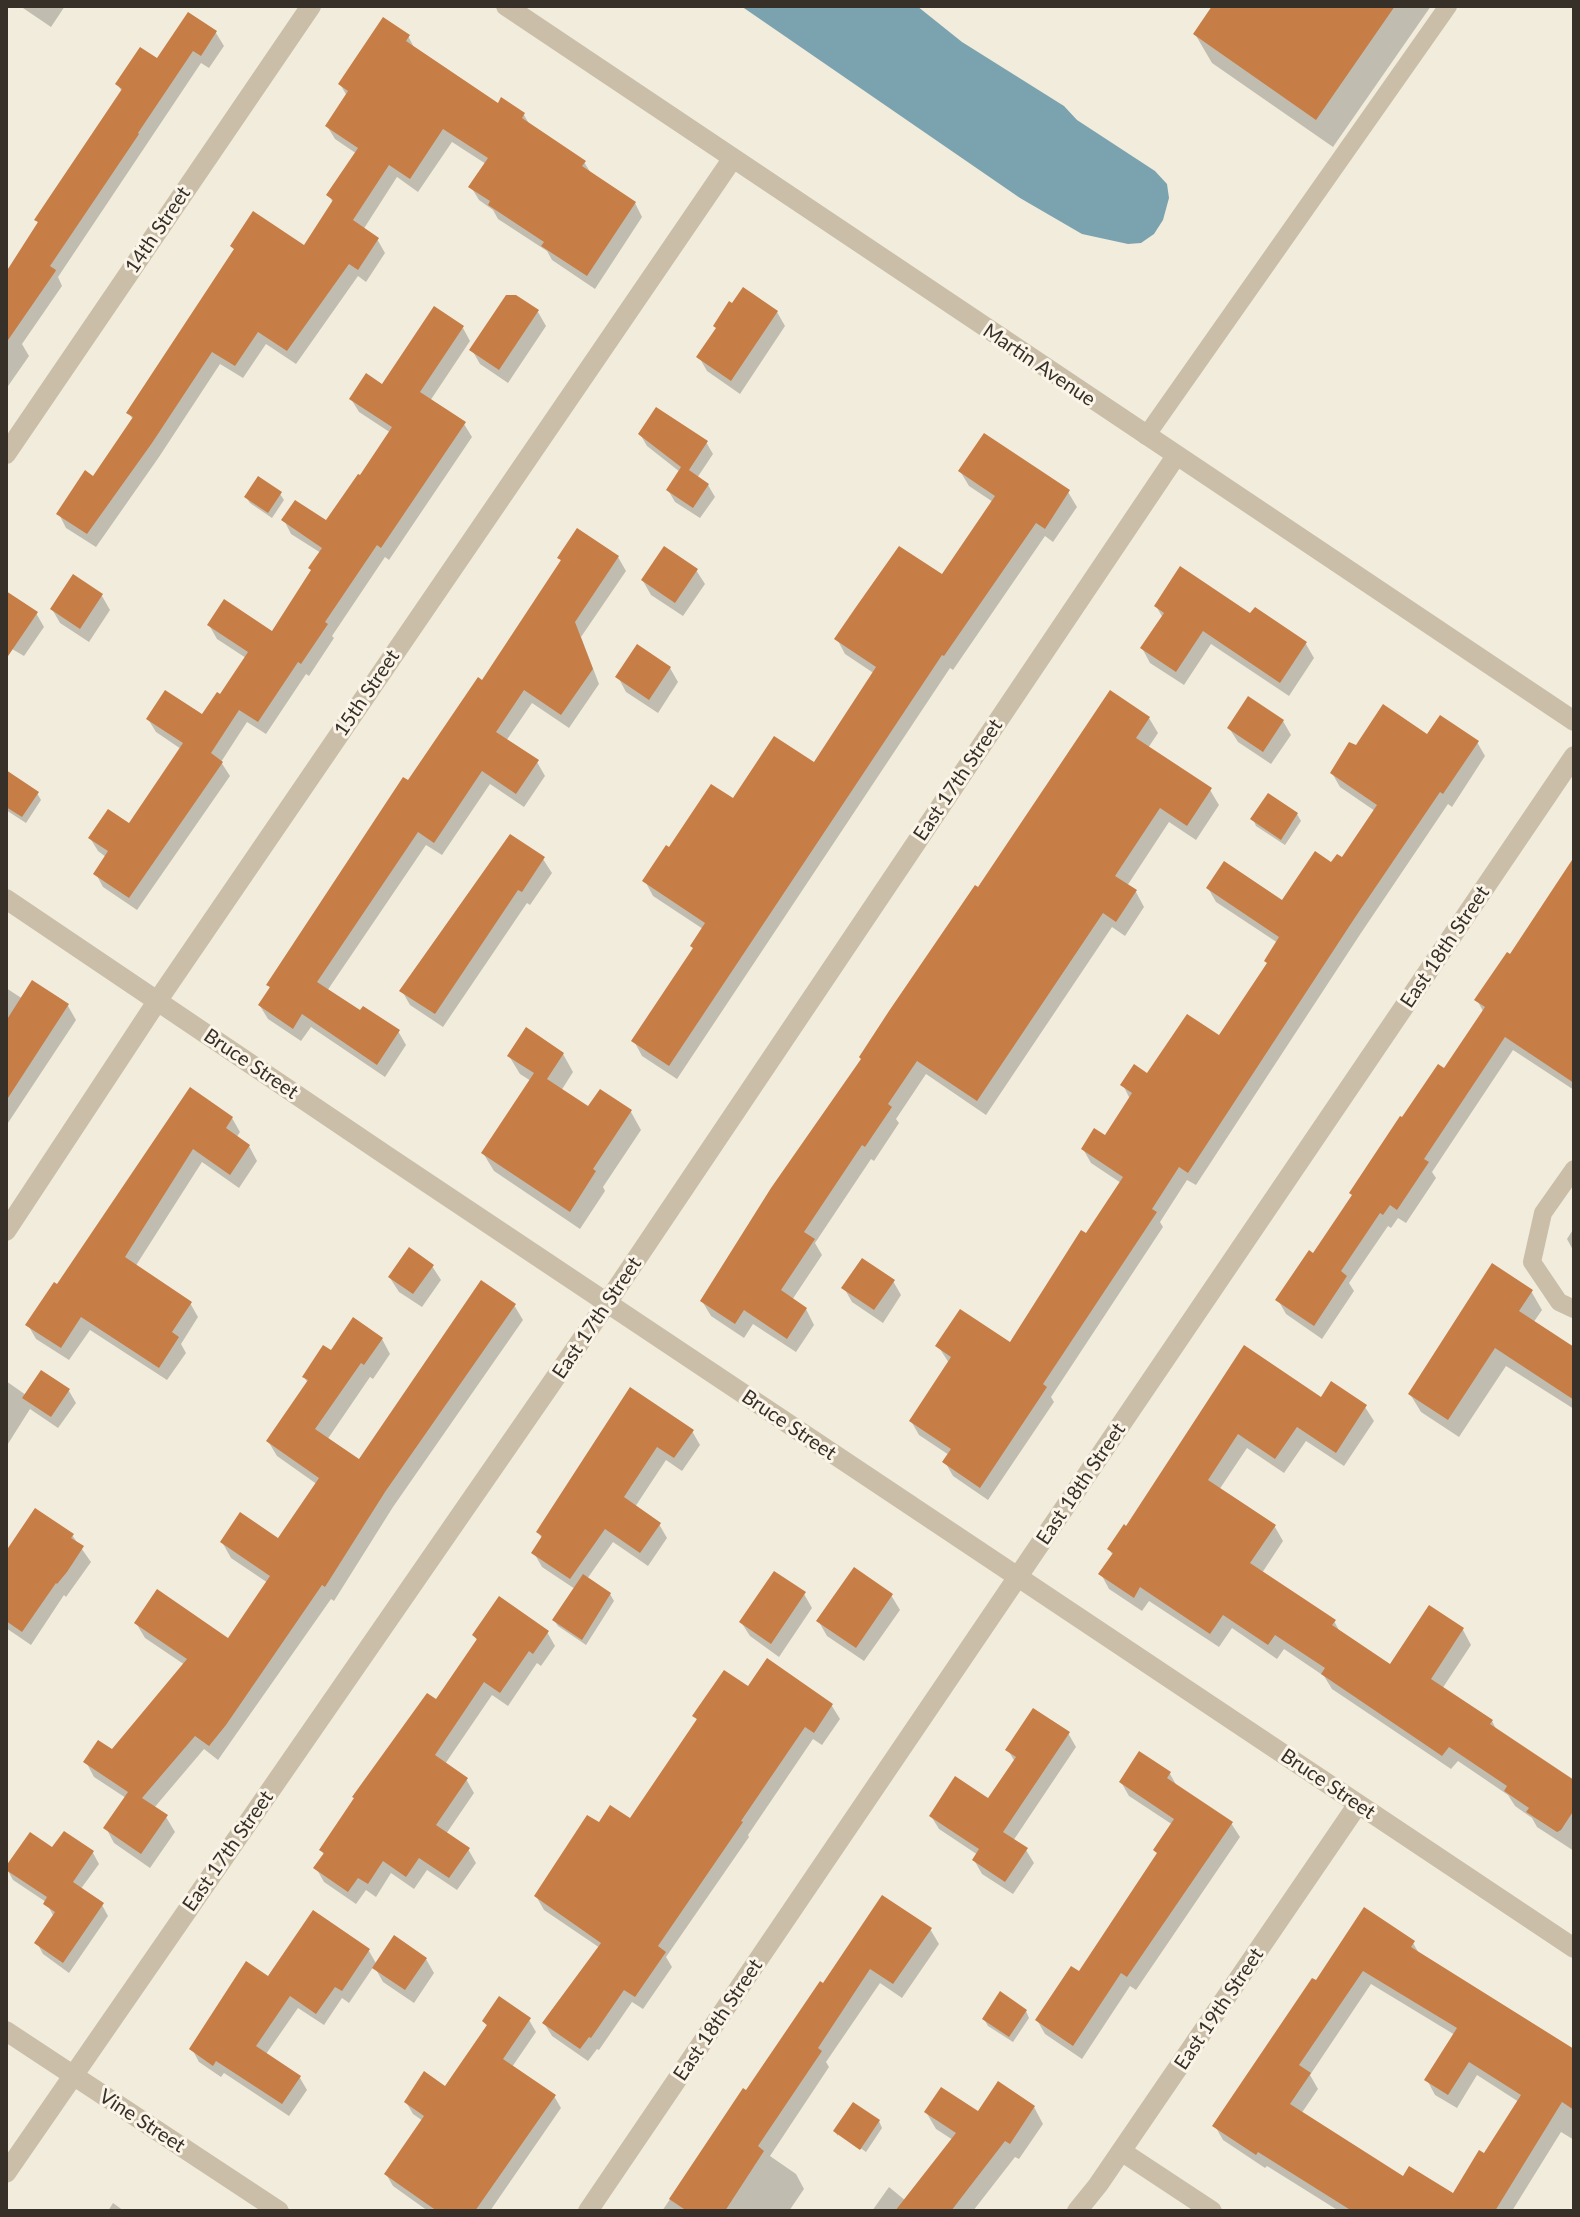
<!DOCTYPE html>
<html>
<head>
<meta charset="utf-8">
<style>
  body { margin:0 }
  #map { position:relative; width:1580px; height:2217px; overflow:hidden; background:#f2ecdc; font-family:Lato,sans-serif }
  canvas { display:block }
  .frame { position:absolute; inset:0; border:8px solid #373028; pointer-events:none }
</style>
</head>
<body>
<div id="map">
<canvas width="1580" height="2217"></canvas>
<div class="frame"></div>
</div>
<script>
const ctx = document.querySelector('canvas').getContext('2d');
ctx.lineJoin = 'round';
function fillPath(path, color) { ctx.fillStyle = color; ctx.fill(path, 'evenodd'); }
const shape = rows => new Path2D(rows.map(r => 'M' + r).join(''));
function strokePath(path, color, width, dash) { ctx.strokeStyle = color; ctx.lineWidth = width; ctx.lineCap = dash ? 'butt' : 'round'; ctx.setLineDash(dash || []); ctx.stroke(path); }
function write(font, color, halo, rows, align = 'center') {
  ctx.font = font + ' Lato,sans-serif'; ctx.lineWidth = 6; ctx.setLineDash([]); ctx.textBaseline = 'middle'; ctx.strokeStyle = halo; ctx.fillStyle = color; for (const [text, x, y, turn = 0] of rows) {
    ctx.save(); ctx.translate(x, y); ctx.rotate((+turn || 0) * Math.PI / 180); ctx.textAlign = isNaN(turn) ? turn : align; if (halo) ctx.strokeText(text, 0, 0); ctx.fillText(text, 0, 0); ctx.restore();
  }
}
fillPath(shape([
  [741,6,917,6,962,42,1064,106,1077,120,1155,171,1167,184,1169,198,1163,220,1154,234,1141,243,1128,244,1082,234,1020,198]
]), '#7ba3af');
fillPath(shape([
  [20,6,65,6,51,27],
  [1215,6,1431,6,1333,147,1212,63,1195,34],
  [188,14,216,33,224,46,209,68,201,63,58,277,62,286,22,344,29,356,6,389,6,275,39,224,36,220,122,92,118,85,157,61],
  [408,36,416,51,498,106,524,115,531,127,584,162,592,175,635,203,642,217,595,289,552,260,547,251,498,219,493,210,479,200,471,187,486,164,452,142,418,192,397,177,363,230,377,239,385,253,366,282,358,276,296,364,266,344,243,378,220,364,159,457,96,547,66,528,59,514,93,478,133,420,129,413,235,251,232,246,304,248,333,203,329,195,357,154,335,139,327,126,347,96,340,84],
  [538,312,546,326,508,383,480,364,472,350],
  [777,312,785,326,740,394,707,371,699,357],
  [463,328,470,341,430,401,464,424,472,437,389,560,385,557,332,636,334,638,309,676,306,674,266,734,247,722,221,762,230,776,137,910,103,887,96,874,106,857,98,851,90,838,129,826,181,749,156,732,148,719,202,717,220,697,246,658,217,639,209,625,272,634,313,571,321,553,291,534,284,520,326,523,391,433,359,412,351,399,383,386],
  [640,434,706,442,713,454,697,478,708,485,715,497,700,518,675,502,668,490,680,472,647,446],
  [960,471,1068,492,1077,507,1053,542,1045,536,953,670,950,668,677,1079,642,1056,634,1041,694,950,692,946,703,929,653,896,645,881,670,850,734,801,814,765,875,674,845,654,837,639,942,577,993,502,969,486],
  [280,494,284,500,272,518,250,503,246,497],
  [618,557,626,571,581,637,599,684,569,728,532,703,506,741,537,762,545,776,524,807,490,784,442,855,426,845,327,991,361,1013,398,1031,406,1045,385,1077,311,1027,301,1041,268,1019,260,1006,271,989,268,985,408,783,482,683,562,562,559,558],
  [696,570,705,584,683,616,651,595,643,581],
  [6,593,36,613,44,627,24,656,12,649,6,658],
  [102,596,110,610,89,642,60,623,52,609],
  [1156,606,1251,616,1306,644,1314,658,1289,696,1211,644,1184,685,1150,663,1142,648,1163,618],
  [670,668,678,682,658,713,626,692,618,677],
  [1149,718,1158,733,1148,748,1210,790,1219,805,1196,840,1169,822,1127,886,1136,892,1144,907,1125,936,1112,927,986,1115,926,1074,896,1119,899,1123,874,1161,871,1159,815,1243,822,1255,792,1300,806,1309,814,1325,796,1352,753,1324,744,1338,711,1316,702,1301,978,890],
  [1283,721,1291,735,1271,764,1238,742,1229,728],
  [1428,737,1477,742,1485,756,1452,807,1448,804,1361,933,1196,1185,1187,1180,1160,1222,1163,1227,1051,1397,1054,1402,988,1500,953,1476,945,1462,949,1455,919,1435,911,1421,949,1363,938,1346,1010,1344,1121,1183,1091,1163,1083,1149,1105,1138,1130,1099,1123,1085,1148,1076,1220,1038,1268,965,1278,943,1216,902,1208,888,1283,903,1342,860,1375,811,1340,787,1332,773,1357,747],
  [6,787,37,793,41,800,26,823,6,810],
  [1297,814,1301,821,1285,845,1256,826,1253,819],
  [1574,858,1574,1090,1513,1050,1432,1172,1436,1178,1406,1223,1398,1218,1391,1228,1388,1226,1349,1283,1354,1291,1322,1339,1286,1314,1278,1300,1314,1255,1484,1013,1477,1000,1510,956],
  [543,859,552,873,530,905,527,903,443,1027,410,1005,402,991],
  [6,988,23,999,68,1006,76,1020,6,1126],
  [563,1054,573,1072,561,1091,589,1109,631,1112,641,1130,603,1187,605,1191,580,1229,494,1171,483,1153,531,1081,520,1074,509,1056],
  [191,1090,232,1118,240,1132,236,1138,249,1146,257,1161,239,1188,202,1162,135,1267,190,1303,198,1317,181,1344,186,1353,167,1380,90,1330,69,1360,36,1339,28,1325,57,1286],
  [1574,1228,1574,1252,1567,1239],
  [432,1266,441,1280,422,1307,399,1292,390,1278],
  [893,1281,901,1295,883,1323,852,1302,844,1288],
  [1531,1291,1542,1310,1533,1323,1574,1349,1574,1409,1506,1366,1459,1437,1421,1412,1410,1394],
  [514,1305,523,1320,393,1507,334,1601,331,1599,218,1760,204,1749,154,1808,166,1817,175,1832,150,1868,114,1843,106,1828,126,1798,94,1777,86,1762,113,1752,185,1665,145,1638,136,1623,228,1641,268,1583,231,1558,222,1542,279,1541,318,1485,277,1456,268,1441,308,1383,304,1377,331,1353,382,1339,390,1354,373,1379,370,1377,327,1440,359,1462],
  [1245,1348,1321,1399,1365,1407,1374,1421,1344,1466,1306,1441,1284,1473,1247,1448,1219,1490,1275,1527,1283,1541,1262,1573,1334,1621,1341,1634,1390,1666,1430,1608,1463,1630,1471,1645,1442,1689,1492,1721,1497,1731,1574,1782,1574,1851,1537,1827,1532,1818,1515,1806,1508,1795,1458,1761,1451,1769,1332,1689,1324,1676,1284,1649,1277,1659,1232,1628,1219,1647,1149,1601,1142,1611,1109,1589,1101,1574,1113,1556,1109,1549,1126,1529],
  [6,1381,26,1395,69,1391,76,1403,58,1428,30,1409,6,1447],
  [631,1390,692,1431,700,1445,682,1471,666,1460,635,1507,659,1524,667,1538,648,1566,613,1542,587,1579,610,1594,614,1601,586,1645,558,1626,554,1620,575,1589,542,1567,534,1553,543,1540,538,1532],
  [72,1535,91,1562,66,1597,64,1595,31,1645,6,1628,6,1563],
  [804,1594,812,1608,779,1657,750,1636,741,1622],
  [891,1595,900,1610,864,1661,827,1636,819,1622],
  [547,1632,555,1646,541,1666,537,1663,508,1706,492,1695,445,1764,466,1779,474,1793,446,1834,468,1849,476,1863,457,1890,427,1870,414,1889,391,1873,376,1897,366,1890,356,1904,324,1882,316,1868,324,1855,321,1850,436,1702,478,1642,474,1635],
  [767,1661,832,1706,840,1719,822,1745,813,1739,748,1835,749,1837,666,1957,672,1967,643,2009,632,2002,599,2050,597,2049,588,2061,552,2036,544,2023,600,1948,544,1910,536,1896,599,1825,631,1821,698,1722,695,1716,748,1689],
  [1068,1733,1076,1747,1013,1841,1026,1850,1034,1863,1013,1894,982,1874,974,1860,978,1855,939,1829,931,1816,988,1800,1015,1762,1008,1750],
  [1170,1774,1178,1788,1231,1823,1240,1837,1136,1990,1130,1986,1082,2059,1045,2034,1037,2020,1079,1974,1158,1855,1156,1850,1173,1825,1129,1796,1121,1782],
  [53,1850,93,1853,99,1864,80,1890,102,1905,108,1916,69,1973,43,1954,37,1943,54,1917,46,1902,13,1880,7,1869],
  [930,1929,939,1944,902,1998,880,1983,826,2062,829,2067,770,2156,796,2174,804,2189,789,2211,662,2211,744,2091,747,2093,823,1986],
  [1413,1943,1420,1955,1574,2056,1574,2140,1561,2132,1512,2211,1339,2211,1267,2166,1265,2168,1223,2140,1215,2126,1316,1983],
  [1371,1984,1455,2035,1427,2080,1435,2095,1457,2108,1477,2075,1519,2102,1485,2156,1454,2196,1403,2178,1301,2114,1318,2089,1310,2075],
  [369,1951,377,1965,426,1959,434,1973,414,2003,383,1982,374,1966,349,2003,342,1998,324,2025,298,2008,266,2054,300,2078,307,2090,289,2116,224,2073,221,2077,199,2062,192,2049,269,1979],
  [1026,2011,1029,2018,1013,2042,988,2026,984,2019],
  [529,2020,536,2032,512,2067,554,2096,561,2108,490,2211,428,2211,393,2186,386,2174,423,2121,413,2114,406,2102,446,2089,488,2027,484,2022],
  [1034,2107,1043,2124,1019,2159,1015,2157,973,2211,872,2211,889,2187,906,2201,953,2140,936,2129,926,2112,978,2114],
  [879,2121,882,2128,866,2152,838,2132,838,2136,835,2132],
  [113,2203,124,2211,108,2211]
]), '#0003');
fillPath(shape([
  [1212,6,1395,6,1316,120,1193,34],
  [188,12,217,31,201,56,193,51,138,133,139,134,50,266,56,270,55,272,6,343,6,272,38,222,34,220,122,89,115,84,140,47,157,58],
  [383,17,410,35,406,41,498,103,501,97,525,113,522,118,586,161,582,166,636,202,587,276,541,246,544,242,488,205,490,201,468,187,488,158,443,129,410,179,389,165,353,220,379,238,358,270,349,264,287,351,258,332,235,366,212,352,152,443,87,534,56,514,85,470,93,476,133,417,126,413,234,249,230,246,253,211,304,245,333,200,326,195,358,148,325,126,348,91,338,84],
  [743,287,778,311,731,381,696,357,716,328,713,326,729,301,732,303],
  [506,295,516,295,539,310,499,370,469,350],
  [434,306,464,326,420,392,466,422,381,548,377,545,325,622,328,624,301,664,298,662,258,722,239,710,211,753,223,762,129,898,93,874,108,851,88,838,108,809,129,823,183,743,146,719,165,690,202,714,217,692,220,694,248,652,207,625,224,599,272,631,311,570,308,568,322,548,281,520,295,500,326,520,358,474,360,475,392,427,349,399,366,373,382,384],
  [656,407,708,441,689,470,709,484,693,508,666,490,681,467,638,434],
  [984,433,1070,490,1045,529,1036,523,944,656,942,655,669,1066,631,1041,693,948,690,946,705,923,642,881,666,845,669,847,711,784,733,798,774,736,814,762,876,667,834,639,856,607,899,546,942,574,995,496,958,471],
  [258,476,282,492,268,513,244,497],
  [577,528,619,556,575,622,593,669,561,715,524,690,496,732,539,760,516,794,482,771,434,843,418,832,317,982,360,1010,363,1006,400,1030,377,1065,302,1014,293,1029,258,1005,270,987,266,985,403,777,408,780,478,677,482,680,561,560,557,558],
  [664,546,698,569,675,603,641,580],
  [1180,566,1250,613,1255,607,1307,642,1280,683,1203,631,1176,672,1140,648,1164,613,1154,606],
  [73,574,103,594,80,629,50,609],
  [6,591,38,612,6,659],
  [637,644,671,667,649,700,615,677],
  [1110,690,1150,717,1136,738,1212,788,1187,826,1160,808,1115,876,1137,890,1116,922,1103,913,977,1101,917,1061,888,1104,892,1107,865,1147,862,1145,804,1232,815,1239,781,1290,807,1308,787,1339,744,1310,735,1324,700,1301,771,1188,861,1059,859,1057,889,1011,975,885,978,887],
  [1248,696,1284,720,1263,752,1227,728],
  [1383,704,1427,734,1440,715,1479,741,1443,794,1440,792,1354,919,1188,1173,1179,1167,1152,1209,1157,1212,1043,1384,1047,1387,980,1488,942,1462,951,1449,909,1421,951,1357,935,1346,960,1309,1010,1342,1081,1230,1086,1233,1123,1177,1081,1149,1094,1128,1105,1135,1132,1093,1120,1085,1134,1064,1147,1073,1187,1014,1219,1035,1267,963,1264,961,1279,937,1206,888,1224,861,1282,900,1315,851,1331,862,1337,854,1342,857,1377,805,1330,773,1349,742,1356,745],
  [6,770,39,792,22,817,6,807],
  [1268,793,1298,813,1281,840,1250,819],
  [510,834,545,857,522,892,518,890,435,1014,399,991],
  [1574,857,1574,1083,1505,1037,1424,1159,1429,1162,1397,1210,1390,1205,1383,1215,1380,1213,1341,1271,1347,1276,1314,1326,1275,1300,1309,1250,1313,1253,1352,1195,1349,1193,1400,1116,1402,1117,1438,1064,1444,1068,1485,1007,1474,1000,1507,952,1510,954],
  [32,980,69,1004,6,1101,6,1021],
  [526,1027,564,1053,547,1079,588,1106,600,1089,632,1110,593,1169,596,1171,570,1212,481,1153,534,1073,507,1056],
  [190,1087,233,1117,226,1128,250,1145,230,1175,193,1149,125,1257,192,1302,172,1332,179,1337,159,1368,81,1317,61,1348,25,1325,54,1282,57,1284],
  [409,1247,434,1265,413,1294,388,1277],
  [862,1258,895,1280,874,1310,841,1288],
  [1492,1263,1533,1290,1519,1311,1574,1347,1574,1400,1495,1348,1448,1420,1408,1394],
  [481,1280,516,1304,385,1492,325,1587,322,1585,226,1725,209,1746,195,1736,142,1798,168,1815,141,1854,103,1828,128,1792,83,1762,98,1740,112,1749,187,1659,134,1623,157,1589,228,1638,270,1576,220,1542,240,1512,278,1538,319,1478,266,1441,308,1380,302,1377,323,1345,331,1350,353,1317,383,1338,364,1365,361,1363,315,1429,359,1459],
  [1244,1345,1321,1397,1331,1381,1367,1405,1336,1453,1297,1427,1275,1459,1238,1434,1208,1480,1276,1525,1250,1563,1336,1620,1332,1625,1390,1664,1429,1605,1464,1628,1431,1679,1493,1720,1490,1724,1574,1780,1574,1810,1561,1830,1557,1832,1526,1812,1529,1808,1504,1791,1507,1786,1449,1747,1442,1756,1321,1674,1325,1668,1275,1635,1268,1645,1223,1615,1210,1634,1140,1587,1134,1598,1098,1574,1113,1553,1107,1549,1124,1524,1126,1526],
  [41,1370,70,1389,51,1417,22,1398],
  [630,1387,694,1430,674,1458,657,1447,624,1497,661,1523,640,1553,605,1529,570,1579,531,1553,542,1536,536,1532],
  [35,1508,74,1534,71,1538,84,1546,67,1572,57,1584,56,1583,22,1632,6,1621,6,1551],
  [854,1567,893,1594,856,1648,816,1621],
  [774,1571,806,1592,771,1644,739,1622],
  [583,1574,611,1593,582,1640,552,1620],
  [499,1596,549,1631,533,1654,529,1651,500,1693,484,1682,435,1755,468,1778,436,1825,470,1848,449,1878,419,1858,406,1877,383,1861,368,1884,358,1878,348,1892,313,1868,324,1853,319,1850,354,1798,352,1797,427,1693,436,1699,477,1639,472,1635],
  [767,1658,833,1704,814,1733,805,1727,741,1821,743,1822,658,1946,666,1952,635,1997,624,1990,591,2038,589,2037,580,2049,542,2023,601,1943,534,1896,587,1815,599,1822,610,1805,630,1818,697,1719,692,1716,724,1670,748,1686],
  [1033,1708,1070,1732,1003,1832,1028,1848,1005,1882,972,1860,979,1849,929,1816,955,1776,988,1798,1016,1757,1005,1750],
  [1139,1751,1171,1772,1167,1778,1233,1822,1127,1977,1121,1973,1073,2046,1035,2020,1071,1966,1079,1971,1157,1853,1153,1850,1174,1819,1119,1782],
  [64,1831,94,1851,73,1882,104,1903,63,1963,34,1943,55,1912,43,1904,47,1897,6,1870,6,1866,30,1832,52,1847],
  [882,1895,932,1928,893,1984,870,1969,818,2048,822,2051,758,2146,764,2151,725,2211,687,2211,669,2199,743,2088,746,2090,820,1981,823,1983],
  [1364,1907,1415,1941,1411,1947,1574,2049,1574,2110,1562,2102,1495,2211,1352,2211,1258,2152,1256,2155,1212,2126,1312,1978,1316,1980],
  [1363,1971,1457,2028,1424,2080,1448,2095,1469,2062,1521,2095,1484,2153,1479,2150,1453,2193,1409,2166,1403,2176,1290,2104,1311,2073,1299,2065],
  [313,1910,370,1949,342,1991,335,1987,316,2014,290,1996,256,2046,301,2076,282,2104,216,2061,213,2066,189,2049,246,1961,268,1976],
  [394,1935,427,1958,405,1990,372,1968],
  [1000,1991,1027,2010,1009,2037,982,2019],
  [499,1996,531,2018,503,2059,556,2095,475,2211,437,2211,384,2174,424,2116,404,2102,424,2071,445,2086,487,2025,482,2021],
  [998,2081,1035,2106,1010,2144,1005,2141,951,2211,895,2211,956,2133,924,2112,941,2087,978,2111],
  [853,2102,880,2120,860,2150,833,2131]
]), '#c67d46');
strokePath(shape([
  [1146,436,1448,6],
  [1574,1169,1543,1213,1532,1262,1559,1302,1574,1309]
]), '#cabea8', 18);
strokePath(shape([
  [506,6,1574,721],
  [6,454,311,6],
  [6,899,387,1156,1574,1948],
  [6,1231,158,1000,733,158],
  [6,2031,279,2211],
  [1121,2151,1212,2211],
  [6,2173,607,1303,1176,456],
  [588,2211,1574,756],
  [1077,2211,1098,2185,1358,1804]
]), '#cabea8', 20);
write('20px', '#373028', '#faf5e8', [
  ["14th Street",158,230,-56],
  ["Martin Avenue",1039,365,34],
  ["15th Street",367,693,-56],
  ["East 17th Street",958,780,-56],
  ["East 18th Street",1445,947,-56],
  ["Bruce Street",251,1064,34],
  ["East 17th Street",597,1318,-56],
  ["Bruce Street",789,1425,34],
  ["East 18th Street",1081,1484,-56],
  ["Bruce Street",1328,1784,34],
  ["East 17th Street",228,1851,-55],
  ["East 19th Street",1219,2009,-56],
  ["East 18th Street",718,2020,-56],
  ["Vine Street",142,2121,33]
]);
</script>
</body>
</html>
